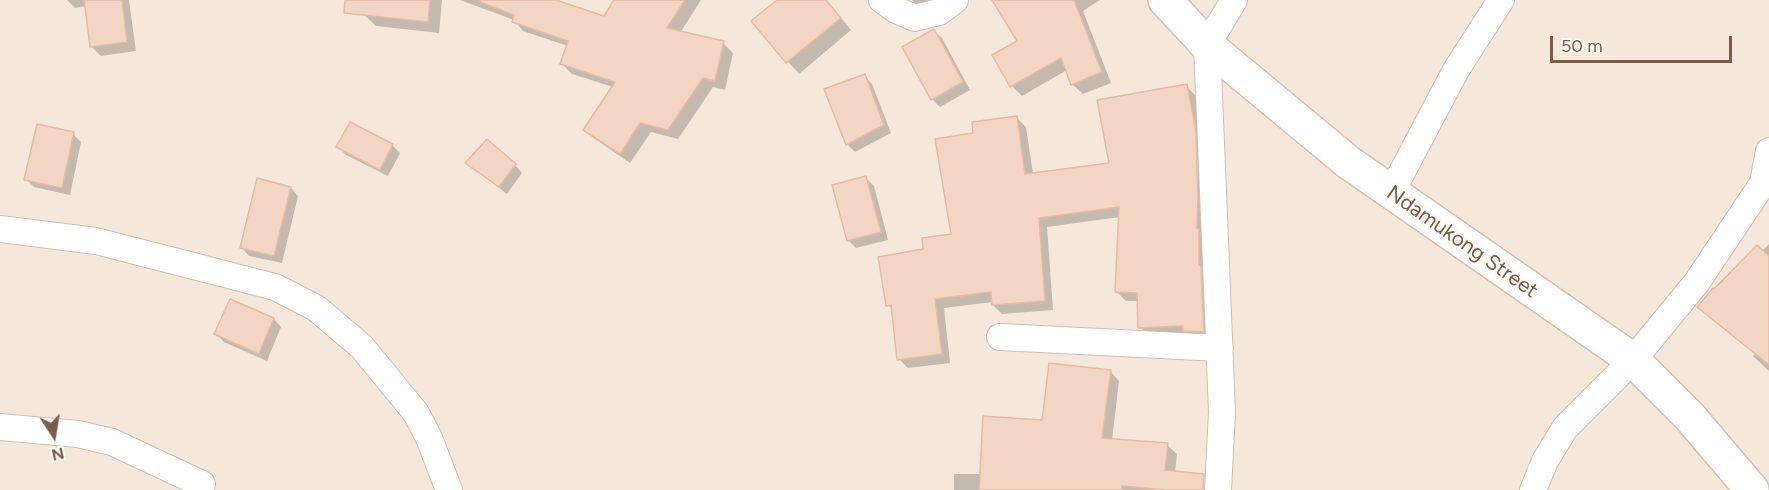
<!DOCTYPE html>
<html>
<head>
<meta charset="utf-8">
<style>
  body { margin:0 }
  #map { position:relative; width:1769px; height:490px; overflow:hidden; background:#fdf6ec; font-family:Figtree,sans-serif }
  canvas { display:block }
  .north { position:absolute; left:24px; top:406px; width:60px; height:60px; -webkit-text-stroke:4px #fffaf3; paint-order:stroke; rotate:168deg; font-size:16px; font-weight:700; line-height:24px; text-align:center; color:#7a5c4d }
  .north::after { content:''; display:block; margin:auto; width:21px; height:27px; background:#7a5c4d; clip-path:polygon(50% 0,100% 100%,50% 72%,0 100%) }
  .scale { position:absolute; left:1550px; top:36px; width:182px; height:27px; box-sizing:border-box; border:3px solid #7a5c4d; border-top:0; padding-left:8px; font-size:18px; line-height:21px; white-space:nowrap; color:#7a5c4d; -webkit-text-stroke:4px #fffaf3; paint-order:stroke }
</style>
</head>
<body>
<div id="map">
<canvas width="1769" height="490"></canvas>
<div class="north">N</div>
<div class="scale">50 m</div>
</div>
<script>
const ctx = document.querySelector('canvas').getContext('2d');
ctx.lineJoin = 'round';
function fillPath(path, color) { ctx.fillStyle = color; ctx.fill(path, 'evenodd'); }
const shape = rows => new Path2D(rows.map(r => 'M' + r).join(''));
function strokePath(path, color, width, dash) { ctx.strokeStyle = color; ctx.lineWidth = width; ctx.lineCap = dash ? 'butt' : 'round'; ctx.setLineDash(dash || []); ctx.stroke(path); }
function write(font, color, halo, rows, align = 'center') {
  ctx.font = font + ' Figtree,sans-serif'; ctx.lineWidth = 6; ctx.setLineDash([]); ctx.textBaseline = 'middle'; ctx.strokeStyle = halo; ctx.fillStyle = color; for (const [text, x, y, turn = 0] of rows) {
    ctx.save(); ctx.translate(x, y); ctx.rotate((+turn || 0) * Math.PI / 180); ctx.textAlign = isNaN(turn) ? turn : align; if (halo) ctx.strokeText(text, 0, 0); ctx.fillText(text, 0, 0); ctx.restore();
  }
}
fillPath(shape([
  [0,0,1769,0,1769,490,0,490]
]), '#f5e8da');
fillPath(shape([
  [67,0,129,0,136,51,101,56,91,46,86,6,75,8],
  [366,0,442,0,439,33,376,26,364,15],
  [460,0,551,0,605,18,616,0,701,0,680,33,723,43,733,53,725,90,713,87,678,139,651,132,630,163,595,139,585,130,613,87,572,74,562,64,568,46,523,31,514,20],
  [779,0,826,0,851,30,799,74,753,22],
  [912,0,941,0,921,9],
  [993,0,1100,0,1083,11,1111,83,1083,94,1072,84,1067,70,1022,96,1012,86,1019,41],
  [934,31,942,38,970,90,940,107,932,99],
  [864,76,872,84,891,133,855,152,847,144,826,90],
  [1186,86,1195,95,1204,141,1212,341,1149,336,1140,327,1139,301,1126,301,1116,291,1120,217,1047,227,1053,310,1002,314,993,305,993,302,944,308,950,363,908,368,899,359,893,310,888,305,925,250,953,235,975,134,1017,118,1026,127,1033,174,1111,164],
  [73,134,81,142,70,195,34,187,26,179],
  [392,145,400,153,388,176,346,155,338,147],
  [467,163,515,165,522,173,507,194],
  [866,178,874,186,888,240,856,248,848,240],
  [291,188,298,196,282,263,249,256,242,248],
  [1769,244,1769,371,1753,356,1755,354,1699,307,1714,291,1762,251],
  [231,301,274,319,281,327,267,361,224,342,216,334],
  [1110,371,1119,381,1112,440,1167,445,1177,454,1175,473,1198,490,954,490,954,474,981,474,1044,421]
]), '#0003');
const building = shape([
  [84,0,122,0,127,42,90,47,84,0],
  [345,0,430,0,428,22,344,13,345,0],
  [481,0,556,0,604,16,614,0,685,0,667,28,724,41,715,81,703,78,668,130,640,123,620,154,583,130,615,82,560,64,568,41,512,22,514,15,480,2,481,0],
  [777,0,826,0,841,18,786,63,751,21,777,0],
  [992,0,1074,0,1102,72,1071,85,1061,58,1010,87,992,55,1017,41,992,0],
  [934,29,963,82,931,100,902,47,934,29],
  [865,74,884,125,846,145,824,89,865,74],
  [1187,84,1196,131,1198,197,1197,228,1199,229,1199,265,1201,265,1204,332,1183,331,1183,326,1138,328,1137,293,1115,292,1119,207,1039,218,1045,301,992,305,991,292,935,299,942,354,897,360,891,305,886,306,878,257,923,249,922,238,951,234,935,139,973,133,972,122,1017,116,1025,174,1109,163,1097,100,1187,84],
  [350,122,393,144,380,170,336,147,350,122],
  [37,124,74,132,62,188,24,180,37,124],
  [487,139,516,164,499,187,465,163,487,139],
  [866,176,881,232,847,241,832,185,866,176],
  [257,178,291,187,274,256,240,248,257,178],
  [1757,245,1769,256,1769,365,1697,307,1713,288,1714,289,1757,245],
  [230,299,274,318,259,354,214,334,230,299],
  [1049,363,1111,370,1102,438,1168,443,1165,470,1204,474,1203,490,1165,490,1122,486,1122,490,979,490,983,416,1042,420,1049,363]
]);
fillPath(building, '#f3d5c3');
strokePath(building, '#e6bba3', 1.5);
const street = shape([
  [882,0,896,10,915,18,939,12,955,0],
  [1391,193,1456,70,1501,0],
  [0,229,96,241,275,287,316,308,362,347,416,413,429,438,449,490],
  [1000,337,1220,348],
  [0,427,78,434,112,442,202,484],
  [1218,490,1222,412,1207,45,1234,0],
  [1533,490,1545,461,1565,428,1633,360,1697,282,1763,183,1769,151]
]);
const secondary = shape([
  [1165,0,1207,45,1348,162,1633,360,1690,417,1752,490]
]);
strokePath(street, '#d1beb0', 28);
strokePath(secondary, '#d6c0b0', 36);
strokePath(street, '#fff', 26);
strokePath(secondary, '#fff', 33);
write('21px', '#7a5c4d', '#fffaf3', [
  ["Ndamukong Street",1462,242,35]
]);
</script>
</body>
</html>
